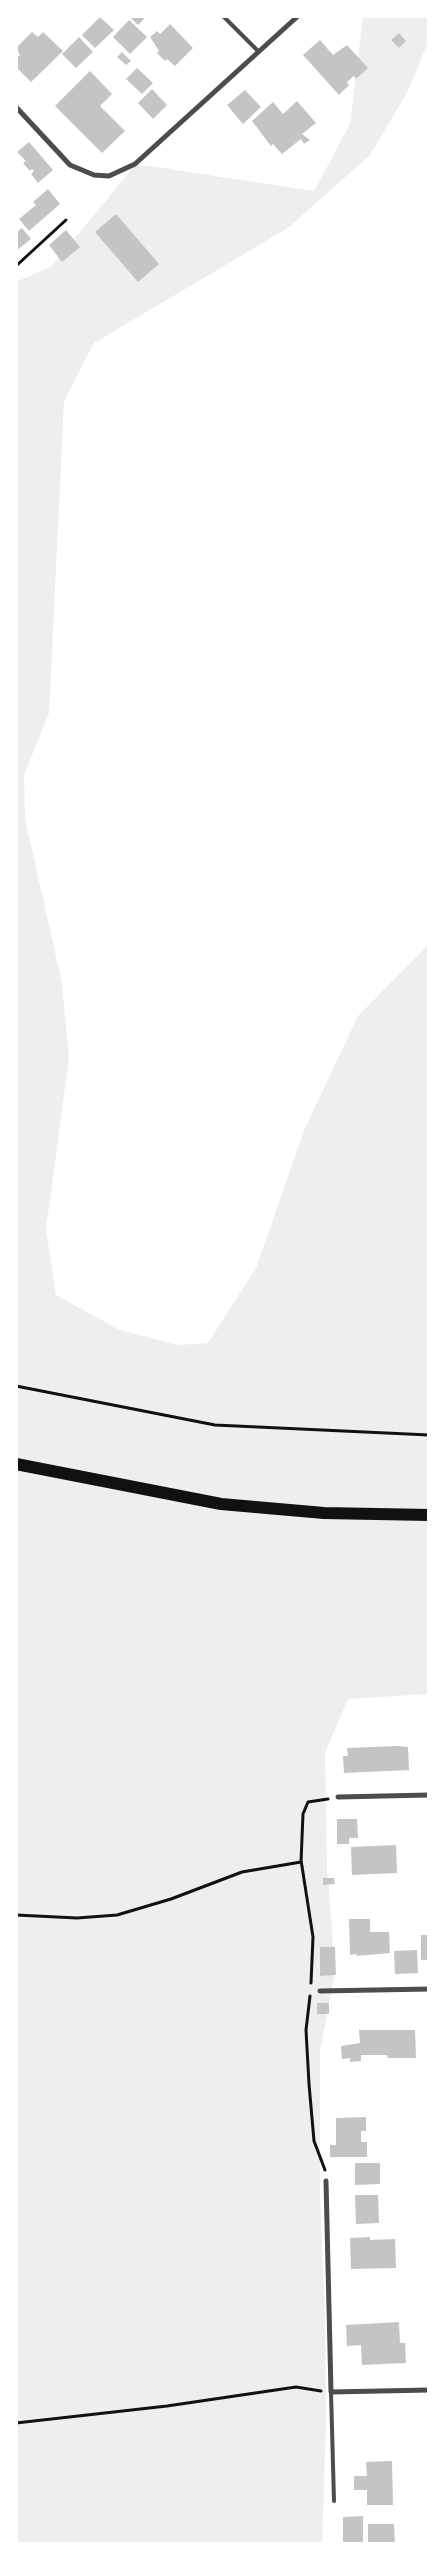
<!DOCTYPE html>
<html>
<head>
<meta charset="utf-8">
<style>
  body { margin:0 }
  #map { position:relative; width:445px; height:2560px; overflow:hidden; background:#fff; font-family:Manrope,sans-serif }
  canvas { display:block }
  .frame { position:absolute; inset:0; border:18px solid #fff; pointer-events:none }
</style>
</head>
<body>
<div id="map">
<canvas width="445" height="2560"></canvas>
<div class="frame"></div>
</div>
<script>
const ctx = document.querySelector('canvas').getContext('2d');
ctx.lineJoin = 'round';
function fillPath(path, color) { ctx.fillStyle = color; ctx.fill(path, 'evenodd'); }
const shape = rows => new Path2D(rows.map(r => 'M' + r).join(''));
function strokePath(path, color, width, dash) { ctx.strokeStyle = color; ctx.lineWidth = width; ctx.lineCap = dash ? 'butt' : 'round'; ctx.setLineDash(dash || []); ctx.stroke(path); }
fillPath(shape([
  [363,16,429,16,429,40,408,91,370,155,288,228,94,343,64,401,49,713,24,775,25,819,62,983,69,1058,46,1229,56,1295,120,1330,178,1345,208,1343,256,1268,305,1128,358,1016,429,944,429,1694,348,1699,325,1753,327,1866,335,1972,320,2051,320,2197,325,2311,326,2421,322,2544,16,2544,16,282,52,266,136,164,314,191,350,124]
]), '#eee');
fillPath(shape([
  [134,16,141,16,144,19,138,25,131,18],
  [100,17,114,30,95,48,82,35],
  [129,20,147,37,130,54,113,37],
  [170,24,193,48,175,66,167,59,165,61,157,53,159,51,150,37,157,31,160,34],
  [32,32,38,37,43,32,63,51,31,82,16,67,16,58,20,55,16,48],
  [399,33,406,41,399,48,391,40],
  [79,37,93,52,76,68,62,54],
  [320,40,333,55,347,45,368,68,356,79,354,76,347,82,349,85,339,95,303,55],
  [122,52,131,61,126,65,117,57],
  [137,68,153,83,142,94,126,79],
  [90,71,112,94,100,106,125,131,102,153,55,106],
  [152,89,167,105,153,119,138,103],
  [245,90,261,107,243,124,227,105],
  [297,101,316,123,302,134,310,140,304,144,301,139,282,154,273,144,271,146,252,121,273,102,283,114],
  [29,142,53,170,38,183,31,174,34,171,32,169,30,171,23,163,26,161,17,152],
  [48,189,60,204,29,231,19,219,36,205,33,202],
  [116,214,159,264,138,282,95,232],
  [22,228,31,239,16,251,16,233],
  [66,230,80,247,62,262,49,245],
  [399,1746,408,1747,409,1770,344,1773,343,1756,348,1756,347,1748],
  [337,1819,357,1819,358,1838,349,1838,349,1844,337,1844],
  [396,1845,397,1873,352,1875,351,1847],
  [323,1878,334,1878,335,1884,323,1885],
  [349,1919,370,1919,370,1932,389,1932,390,1953,356,1956,357,1954,350,1955],
  [421,1935,429,1935,429,1960,421,1960],
  [320,1947,335,1947,336,1975,320,1976],
  [417,1950,418,1973,395,1974,394,1951],
  [317,2003,329,2003,329,2014,317,2014],
  [359,2030,415,2030,416,2058,388,2058,387,2055,361,2055,361,2061,350,2062,350,2058,342,2059,341,2046,360,2043],
  [366,2117,366,2131,361,2131,361,2142,367,2142,367,2157,330,2157,330,2145,336,2145,336,2118],
  [355,2163,380,2163,380,2184,355,2185],
  [355,2195,378,2195,379,2223,356,2224],
  [370,2237,370,2240,395,2239,396,2268,351,2269,350,2238],
  [399,2322,400,2343,405,2343,406,2363,362,2365,361,2345,347,2346,346,2325],
  [392,2461,393,2505,367,2505,367,2490,354,2490,354,2476,367,2476,366,2462],
  [363,2516,363,2544,343,2544,343,2517],
  [368,2524,394,2524,395,2544,368,2544]
]), '#c4c4c4');
strokePath(shape([
  [16,266,66,220],
  [16,1386,215,1425,429,1435],
  [301,1860,313,1937,311,1983],
  [16,1915,77,1918,117,1915,171,1899,242,1872,301,1862,303,1814,308,1802,328,1799],
  [310,1996,306,2030,309,2084,314,2141,325,2170],
  [16,2423,167,2406,296,2387,321,2391]
]), '#111', 3);
strokePath(shape([
  [223,16,258,51],
  [331,2392,334,2501]
]), '#4c4c4c', 4);
strokePath(shape([
  [16,107,70,165,94,175,109,176,135,164,298,16],
  [338,1797,429,1795],
  [320,1991,429,1989],
  [326,2181,331,2392,429,2390]
]), '#4c4c4c', 5);
strokePath(shape([
  [16,1464,221,1504,324,1513,429,1515]
]), '#111', 12);
</script>
</body>
</html>
